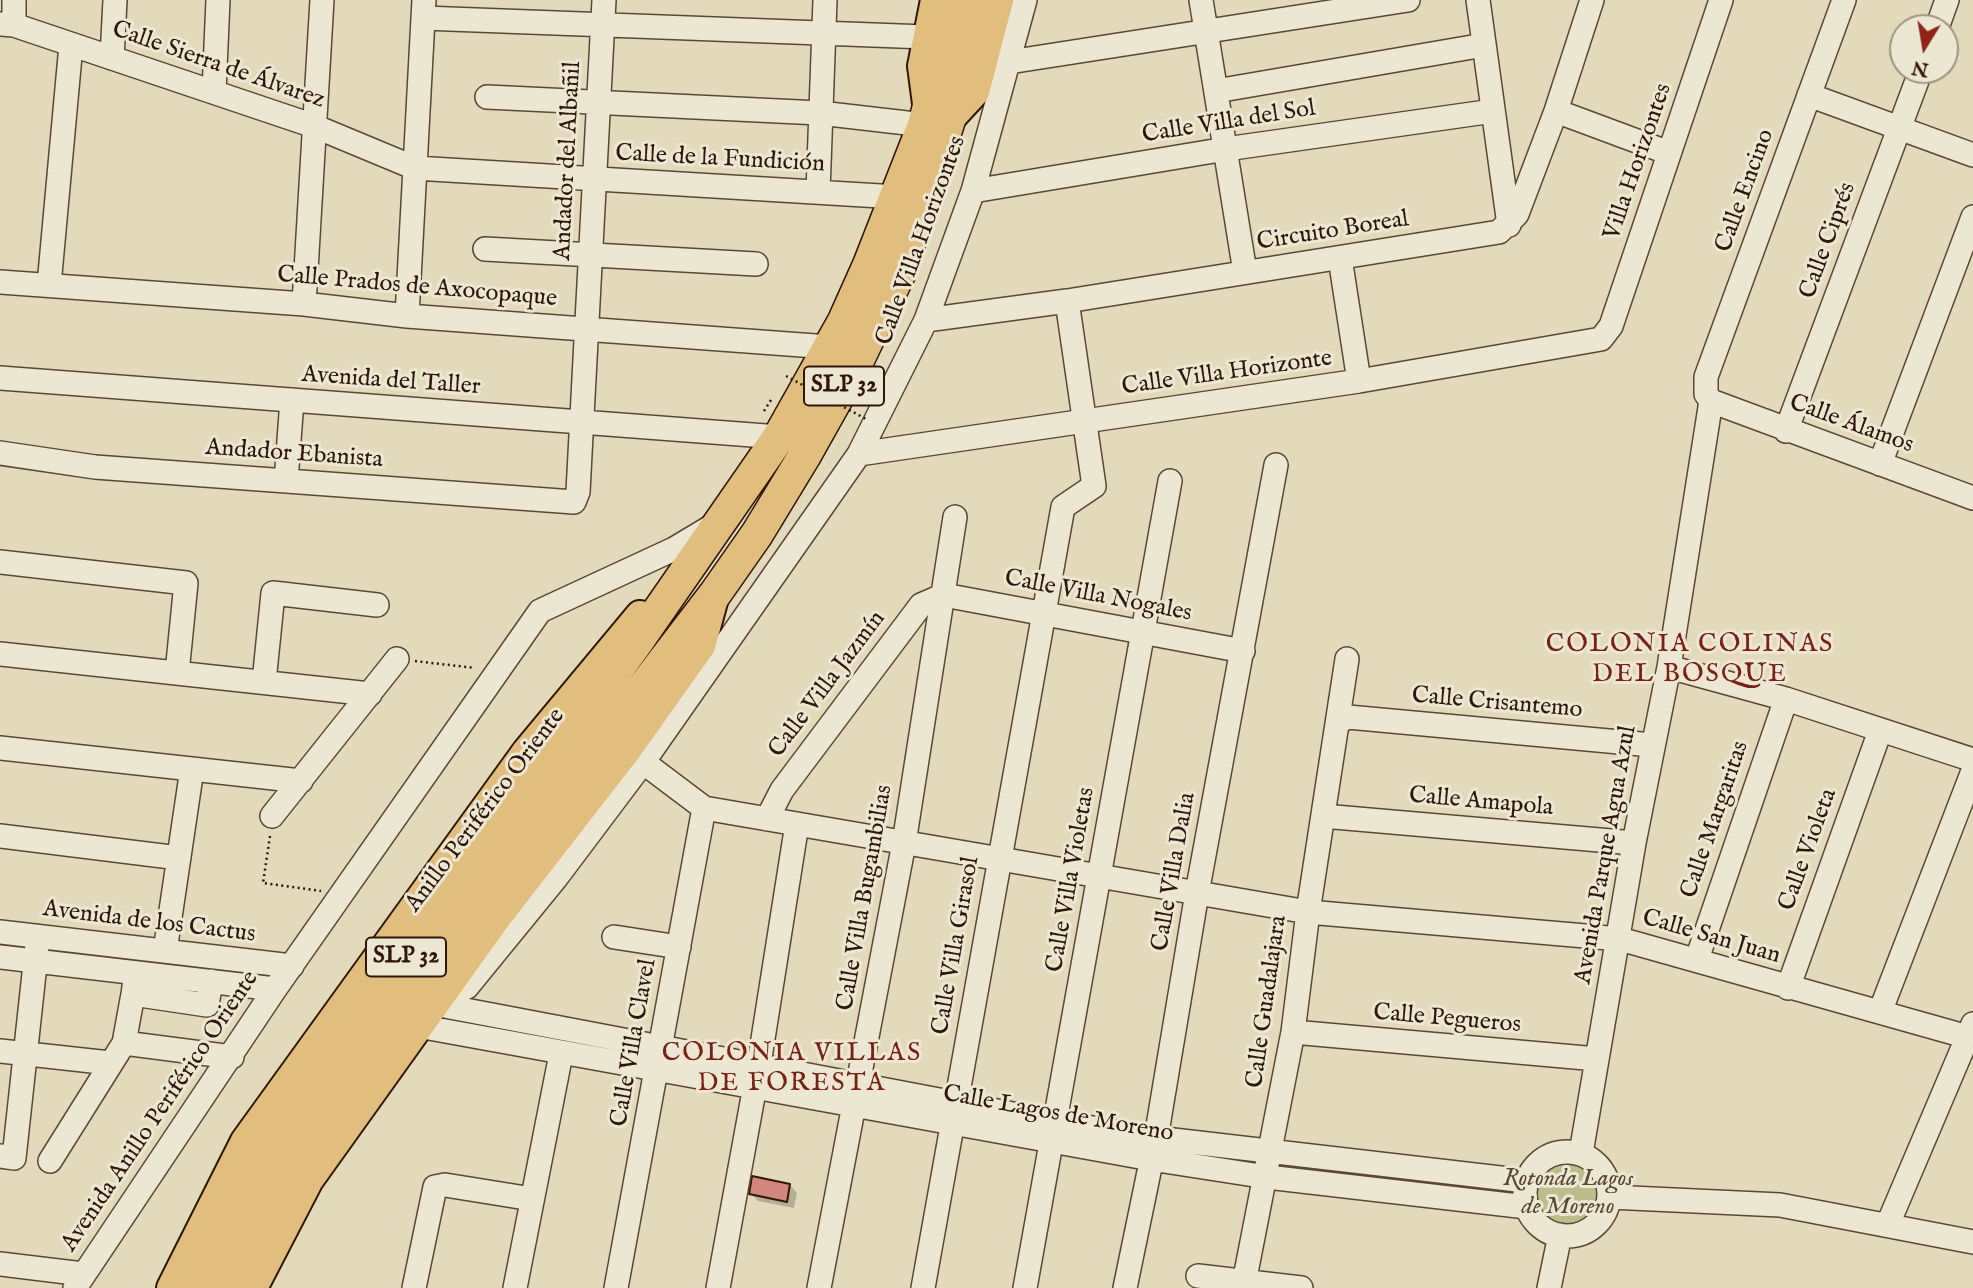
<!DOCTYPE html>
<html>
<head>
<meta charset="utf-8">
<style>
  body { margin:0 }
  #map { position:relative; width:1973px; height:1288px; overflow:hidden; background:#e2dabb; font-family:"IM FELL English",serif }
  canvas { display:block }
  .north { position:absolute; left:1889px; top:14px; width:70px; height:70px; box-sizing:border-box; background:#ece7d3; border:2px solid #a09382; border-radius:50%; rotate:191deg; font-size:19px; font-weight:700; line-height:28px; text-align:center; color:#2f1609 }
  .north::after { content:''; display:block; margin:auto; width:24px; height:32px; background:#8f2418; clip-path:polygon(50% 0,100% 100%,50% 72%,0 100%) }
</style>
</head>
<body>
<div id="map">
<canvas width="1973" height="1288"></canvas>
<div class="north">N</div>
</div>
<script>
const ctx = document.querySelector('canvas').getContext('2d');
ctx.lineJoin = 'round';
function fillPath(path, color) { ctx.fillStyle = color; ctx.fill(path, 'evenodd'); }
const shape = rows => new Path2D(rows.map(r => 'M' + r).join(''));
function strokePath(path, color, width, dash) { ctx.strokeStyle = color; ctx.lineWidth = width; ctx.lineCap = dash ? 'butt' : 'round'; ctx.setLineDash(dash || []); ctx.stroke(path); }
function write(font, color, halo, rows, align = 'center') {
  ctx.font = font + ' "IM FELL English",serif'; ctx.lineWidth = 6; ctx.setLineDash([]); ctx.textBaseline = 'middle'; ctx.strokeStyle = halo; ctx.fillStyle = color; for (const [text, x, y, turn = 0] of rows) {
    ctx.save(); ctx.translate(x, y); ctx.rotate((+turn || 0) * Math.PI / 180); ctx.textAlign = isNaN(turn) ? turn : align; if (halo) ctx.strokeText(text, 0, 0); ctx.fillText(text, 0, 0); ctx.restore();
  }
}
fillPath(shape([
  '1537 1194a31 31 0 1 1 62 0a31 31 0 1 1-62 0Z'
]), '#bbbd8b');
fillPath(shape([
  [790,1185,797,1193,794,1208,758,1201,751,1194]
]), '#0003');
const building = shape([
  [752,1176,790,1184,787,1202,749,1194,752,1176]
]);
fillPath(building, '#d2867e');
strokePath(building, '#2f1609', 2);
const minor = shape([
  [1201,0,1245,272],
  [1478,0,1509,225],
  [423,18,926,37],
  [0,24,14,25,314,126,415,168,897,197],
  [14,25,14,0],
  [1937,28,1947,0],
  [112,58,115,0],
  [1009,62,1408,0],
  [1216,91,1484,45],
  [214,92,218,0],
  [1809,95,1973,155],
  [487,97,820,113,924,125],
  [1556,111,1669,153],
  [973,191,1226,149,1493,111],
  [818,192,825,0],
  [485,249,756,264],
  [1340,258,1359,381],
  [0,282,304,304,407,316,829,347],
  [49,285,71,45],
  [304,304,322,0],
  [407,316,424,0],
  [926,320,1067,301,1499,232,1517,214,1556,111,1592,0],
  [0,378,779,437],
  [1711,401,1706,394,1706,377,1844,0],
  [1711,401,1973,498],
  [1786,431,1921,70],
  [0,453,95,467,574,502,578,492,604,0],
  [859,454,1359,381,1601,339,1611,326,1721,0],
  [1880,464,1973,217],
  [286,481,292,400],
  [0,562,186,583,177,673],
  [944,595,1243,651],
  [0,654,370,694],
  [1669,667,1786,699,1973,760],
  [264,682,273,593,377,605],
  [1338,722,1348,717,1652,745],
  [0,748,301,781],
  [627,750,704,808,1308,912,1620,939,1968,1037],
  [272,816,397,659],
  [1323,816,1634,843],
  [767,819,782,790,921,605,944,595],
  [0,836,179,858],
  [0,932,292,966],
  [614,937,679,947],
  [165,951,192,769],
  [0,957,275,989],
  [1697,959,1786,699],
  [135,980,133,994,207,1005,211,981],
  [1788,988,1880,731],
  [437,1002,467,987,556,878,644,761,859,454,926,320,973,191,1025,0],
  [434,1004,1055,1122,1156,1138,1526,1181],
  [1880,1012,1973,771],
  [418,1026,1151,1159,1267,1177,1527,1207],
  [1293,1032,1597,1059],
  [124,1043,232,1057],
  [0,1051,110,1063],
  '1525 1194a42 42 0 1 1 84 0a42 42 0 1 1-84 0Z',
  [1581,1153,1634,843,1669,667,1711,401],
  [0,1156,14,1158,37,946],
  [50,1161,124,1043,133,994],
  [1610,1197,1780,1205,1973,1242],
  [1888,1224,1973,1024],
  [0,1264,83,1274],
  [1198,1276,1301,1288],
  [75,1288,275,989,540,611,674,549,714,525],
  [414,1288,435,1187,445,1185,532,1199],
  [515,1288,561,1054],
  [616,1288,704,808],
  [718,1288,759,1064,797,824],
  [819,1288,904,843,955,517],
  [923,1288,1063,507,1094,486,1067,301],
  [1025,1288,1170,481],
  [1125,1288,1156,1138,1197,893,1276,465],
  [1243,1288,1293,1032,1308,912,1347,659],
  [1549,1288,1560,1235]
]);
const major = shape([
  [927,104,922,66,935,0],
  [949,120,975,92,999,0],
  [171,1288,245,1141,526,752,640,615],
  [253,1288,309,1180,495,920,627,750,701,646,714,598]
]);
const highway = shape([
  [195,1288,209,1252,262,1157,639,639,779,437,844,321,869,265,924,125,957,0],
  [227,1288,237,1264,289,1169,571,782,715,594,757,534,805,455,855,366,899,274,949,120,981,0]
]);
strokePath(minor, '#5c4736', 26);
strokePath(major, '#2f1609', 32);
strokePath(highway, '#2f1609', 35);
strokePath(shape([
  [764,411,771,400],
  [415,661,475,668],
  [270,836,263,883,321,891]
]), '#2f1609', 2.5, [2, 3.5]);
strokePath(minor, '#ece7d3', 23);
strokePath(major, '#e1bd7e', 28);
strokePath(highway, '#e1bd7e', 32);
strokePath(shape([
  [786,376,866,419]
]), '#2f1609', 2.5, [2, 3.5]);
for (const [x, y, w] of [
  [844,386,80],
  [406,957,80]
]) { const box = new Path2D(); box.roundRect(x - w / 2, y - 19.5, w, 39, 5); ctx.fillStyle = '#ece7d3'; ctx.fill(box); strokePath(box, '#2f1609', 2); }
write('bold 23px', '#2f1609', null, [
  ["SLP 32",844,386],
  ["SLP 32",406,957]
]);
write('24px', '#2f1609', '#ece7d3', [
  ["Calle Sierra de Álvarez",218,66,19],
  ["Calle Villa del Sol",1229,123,-9],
  ["Calle de la Fundición",720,160,3],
  ["Andador del Albañil",569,161,-87],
  ["Villa Horizontes",1639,162,-71],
  ["Calle Encino",1746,191,-70],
  ["Circuito Boreal",1333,232,-9],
  ["Calle Villa Horizontes",922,241,-70],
  ["Calle Ciprés",1829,241,-70],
  ["Calle Prados de Axocopaque",417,288,5],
  ["Calle Villa Horizonte",1227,374,-8],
  ["Avenida del Taller",391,382,4],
  ["Calle Álamos",1851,425,20],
  ["Andador Ebanista",294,455,4],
  ["Calle Villa Nogales",1098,597,11],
  ["Calle Villa Jazmín",828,685,-53],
  ["Calle Crisantemo",1497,704,5],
  ["Calle Amapola",1481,803,5],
  ["Anillo Periférico Oriente",486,811,-53],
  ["Calle Margaritas",1716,820,-71],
  ["Calle Violeta",1809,850,-70],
  ["Avenida Parque Agua Azul",1607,855,-80],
  ["Calle Villa Dalia",1175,872,-80],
  ["Calle Villa Violetas",1072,880,-80],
  ["Calle Villa Bugambilias",866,898,-80],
  ["Avenida de los Cactus",149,923,7],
  ["Calle San Juan",1711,938,16],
  ["Calle Villa Girasol",957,946,-80],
  ["Calle Guadalajara",1268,1002,-82],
  ["Calle Pegueros",1447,1020,5],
  ["Calle Villa Clavel",635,1043,-80],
  ["Avenida Anillo Periférico Oriente",161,1112,-56],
  ["Calle Lagos de Moreno",1058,1115,10]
]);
write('italic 24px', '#594830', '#ece7d3', [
  ["Rotonda Lagos",1568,1180],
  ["de Moreno",1568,1208]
]);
ctx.letterSpacing = '2px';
write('26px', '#7a1f14', '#ece7d3', [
  ["COLONIA COLINAS",1690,646],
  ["DEL BOSQUE",1690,676],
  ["COLONIA VILLAS",792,1055],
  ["DE FORESTA",792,1085]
]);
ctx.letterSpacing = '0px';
</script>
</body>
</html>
